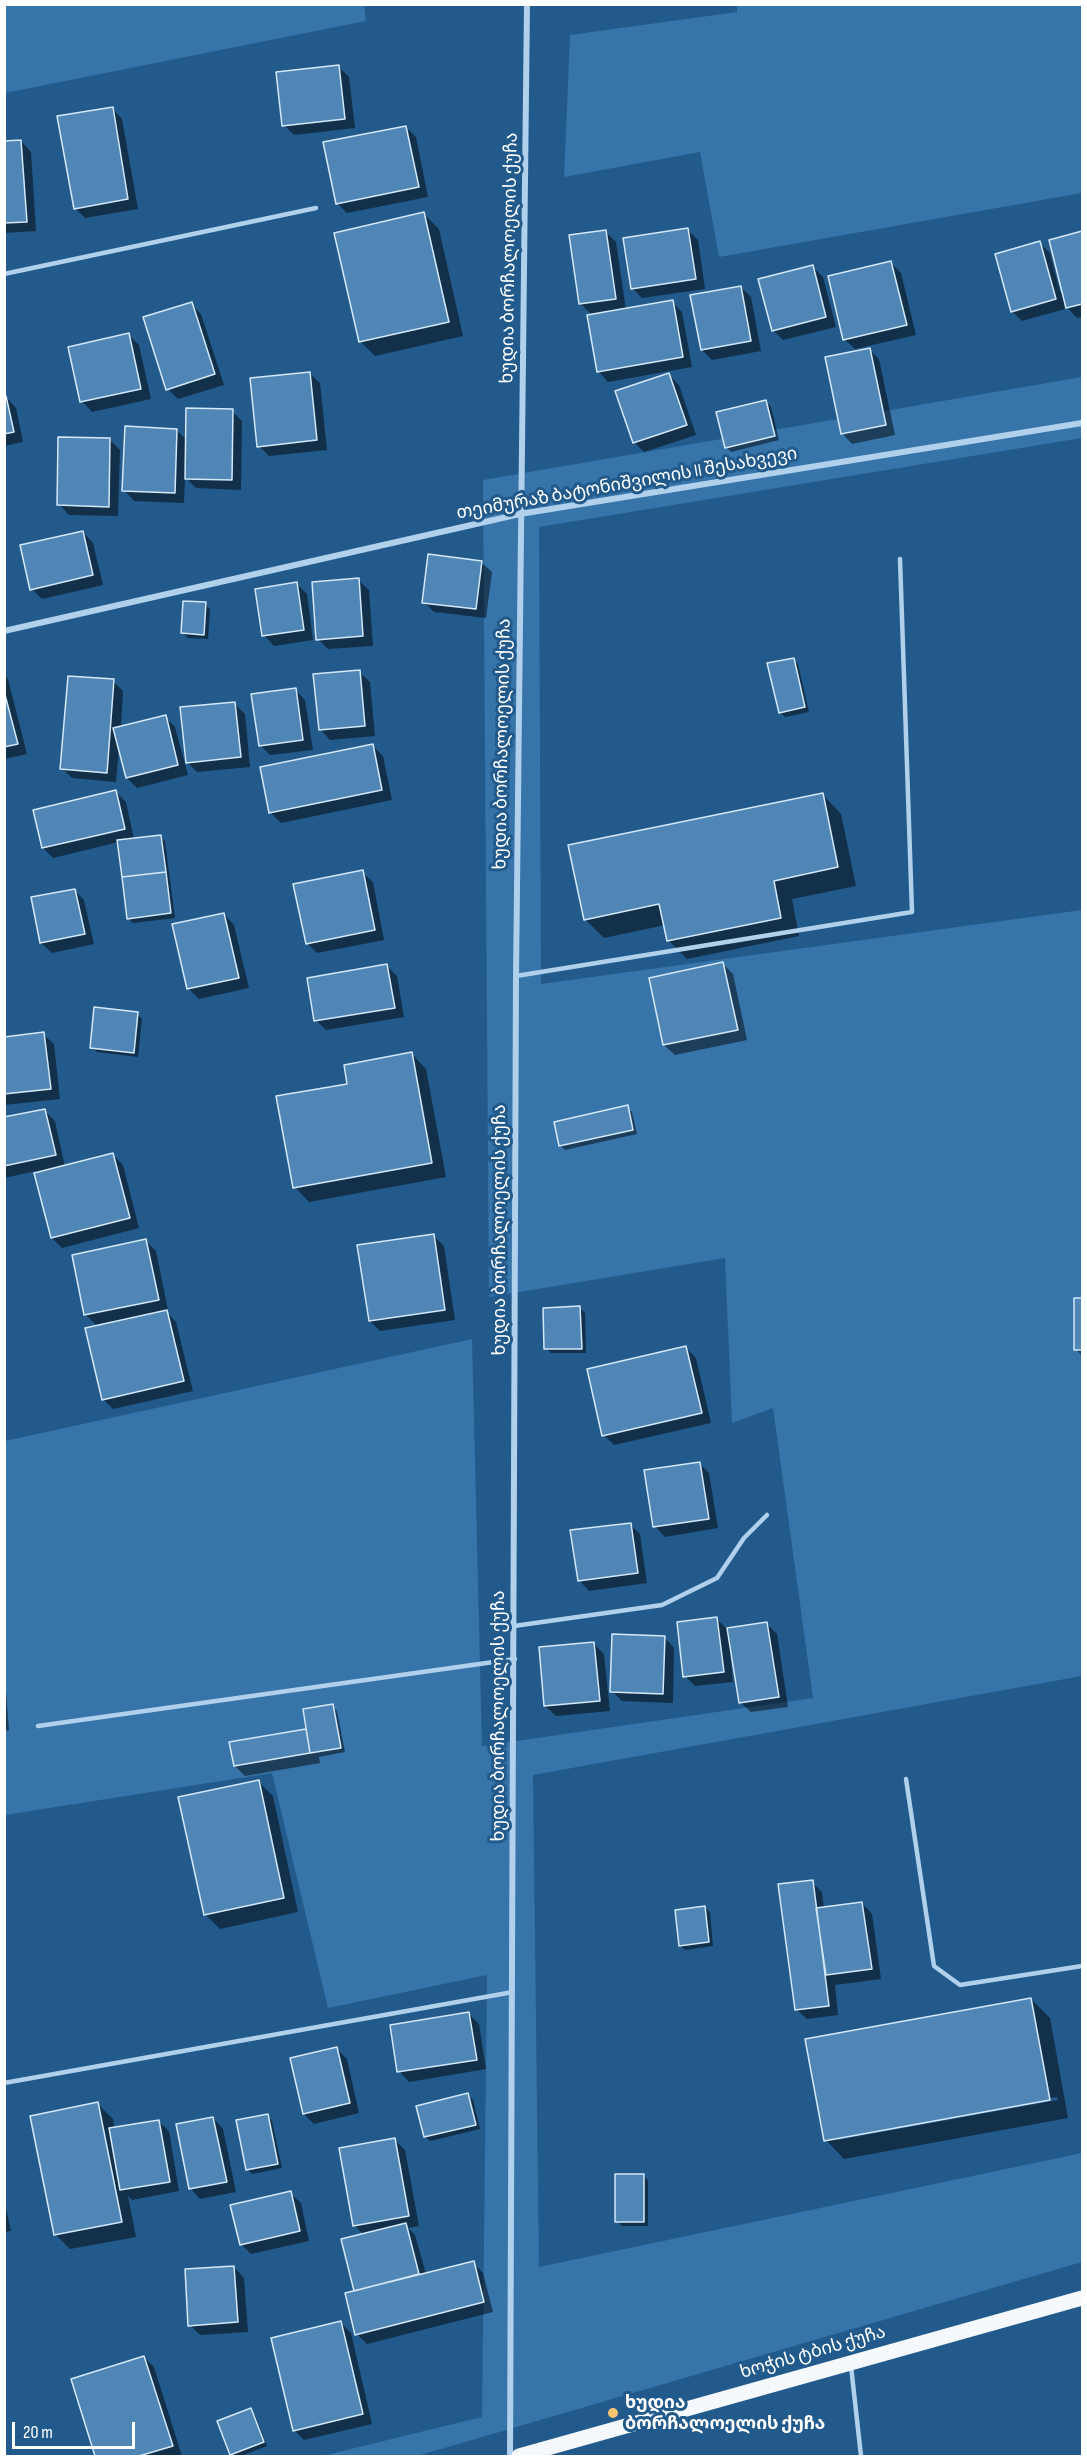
<!DOCTYPE html>
<html>
<head>
<meta charset="utf-8">
<style>
  body { margin:0 }
  #map { position:relative; width:1087px; height:2461px; overflow:hidden; background:#225a8c; font-family:"Sofia Sans Condensed",sans-serif }
  canvas { display:block }
  .frame { position:absolute; inset:0; border:6px solid #fff; pointer-events:none }
  .scale { position:absolute; left:12px; top:2422px; width:123px; height:27px; box-sizing:border-box; border:3px solid #fff; border-top:0; padding-left:8px; font-size:18px; line-height:21px; white-space:nowrap; color:#fff; -webkit-text-stroke:4px #225a8c; paint-order:stroke }
</style>
</head>
<body>
<div id="map">
<canvas width="1087" height="2461"></canvas>
<div class="frame"></div>
<div class="scale">20 m</div>
</div>
<script>
const ctx = document.querySelector('canvas').getContext('2d');
ctx.lineJoin = 'round';
function fillPath(path, color) { ctx.fillStyle = color; ctx.fill(path, 'evenodd'); }
const shape = rows => new Path2D(rows.map(r => 'M' + r).join(''));
function strokePath(path, color, width, dash) { ctx.strokeStyle = color; ctx.lineWidth = width; ctx.lineCap = dash ? 'butt' : 'round'; ctx.setLineDash(dash || []); ctx.stroke(path); }
function write(font, color, halo, rows, align = 'center') {
  ctx.font = font + ' "Sofia Sans Condensed","Noto Sans Georgian",sans-serif'; ctx.lineWidth = 6; ctx.setLineDash([]); ctx.textBaseline = 'middle'; ctx.strokeStyle = halo; ctx.fillStyle = color; for (const [text, x, y, turn = 0] of rows) {
    ctx.save(); ctx.translate(x, y); ctx.rotate((+turn || 0) * Math.PI / 180); ctx.textAlign = isNaN(turn) ? turn : align; if (halo) ctx.strokeText(text, 0, 0); ctx.fillText(text, 0, 0); ctx.restore();
  }
}
fillPath(shape([
  [5,4,364,4,366,21,5,93],
  [737,5,1082,5,1082,193,719,257,700,152,564,177,570,35,737,12],
  [1082,377,1082,438,539,527,541,984,1082,910,1082,1676,533,1775,539,2267,1082,2153,1082,2262,417,2456,322,2456,482,2417,487,1975,328,2008,272,1773,5,1815,5,1441,472,1339,482,1746,813,1698,773,1408,732,1423,725,1258,489,1297,483,480]
]), '#3674a9');
fillPath(shape([
  [339,67,349,77,355,128,294,135,284,125],
  [112,108,122,119,138,209,85,218,75,208],
  [406,127,416,137,428,197,347,213,337,203],
  [21,141,31,152,36,231,4,233,4,142],
  [424,214,439,229,463,336,375,356,360,341],
  [688,230,698,240,705,289,642,298,632,288],
  [606,232,616,242,626,310,672,302,682,312,692,367,608,382,598,371,592,315,580,303],
  [1082,233,1082,317,1077,318,1064,304,1065,309,1022,321,1012,311,1039,243,1050,253,1060,292,1063,292,1051,241],
  [891,263,901,273,916,335,855,349,844,339],
  [813,267,823,277,836,327,783,340,773,330],
  [741,287,751,297,761,351,712,360,702,350],
  [191,304,201,314,224,385,178,399,168,389],
  [129,335,139,345,151,399,92,412,82,401],
  [869,349,879,359,895,435,852,444,842,433],
  [309,373,320,383,327,450,269,456,259,446],
  [669,375,679,385,696,435,644,452,634,442],
  [6,397,16,408,23,442,4,446],
  [766,402,771,407,779,440,731,452,726,447],
  [232,411,242,421,241,490,196,488,185,477,184,503,134,501,124,490,176,430,187,440],
  [110,440,120,450,118,516,69,515,59,504],
  [83,532,93,543,103,585,42,599,32,589],
  [481,562,492,572,486,618,434,612,424,602],
  [358,580,369,590,373,646,328,649,318,639],
  [297,584,307,594,313,640,274,646,264,635],
  [205,604,210,609,208,639,188,638,183,633],
  [793,660,798,664,809,712,785,717,780,712],
  [359,672,370,682,375,736,330,740,320,729],
  [4,675,8,679,27,754,4,759],
  [113,681,123,691,121,728,165,717,175,727,188,775,137,788,127,778,119,749,116,782,72,778,62,768],
  [295,689,305,700,313,750,270,755,260,745],
  [235,704,245,714,250,767,197,772,187,762],
  [373,746,383,756,392,800,281,823,271,813],
  [116,792,126,802,134,839,160,836,165,841,175,918,133,923,128,918,119,842,53,858,43,848],
  [823,795,841,814,856,886,792,899,799,936,687,959,668,940,665,925,604,938,585,919],
  [362,872,373,882,384,940,317,953,307,943],
  [74,890,84,900,94,944,52,953,41,943],
  [224,914,234,925,249,988,199,999,189,989,174,925],
  [723,964,733,974,747,1040,675,1055,664,1045],
  [387,966,397,976,404,1017,326,1030,316,1020],
  [137,1014,142,1019,138,1057,97,1052,92,1047],
  [43,1034,54,1044,60,1099,4,1105,4,1039],
  [412,1054,426,1069,446,1177,309,1202,295,1187,349,1085],
  [627,1107,632,1112,637,1134,565,1150,560,1145],
  [45,1111,55,1121,65,1167,113,1155,123,1165,139,1228,62,1248,52,1238,36,1171,4,1178,4,1119],
  [433,1235,444,1246,455,1320,380,1331,370,1321],
  [146,1241,156,1251,168,1310,165,1310,176,1322,193,1391,113,1409,103,1399,98,1327,86,1315],
  [1076,1299,1082,1299,1082,1356,1076,1349],
  [580,1308,585,1313,586,1353,551,1353,546,1348],
  [686,1348,696,1358,711,1423,614,1445,604,1435],
  [699,1463,709,1473,718,1528,665,1537,655,1526],
  [630,1524,640,1534,647,1583,589,1591,579,1580],
  [717,1619,728,1630,767,1624,777,1634,788,1707,751,1712,740,1702,732,1652,730,1652,733,1682,695,1686,685,1676],
  [664,1637,674,1648,673,1703,622,1701,612,1691],
  [594,1644,604,1654,610,1711,556,1716,545,1706],
  [4,1665,9,1730,4,1731],
  [333,1706,337,1711,345,1752,319,1757,320,1763,245,1776,235,1766,305,1730,308,1733],
  [258,1781,273,1796,298,1912,220,1929,205,1914],
  [812,1882,822,1892,824,1909,862,1903,872,1914,881,1979,835,1985,838,2015,807,2019,796,2009],
  [705,1908,710,1912,713,1946,685,1950,680,1945],
  [1031,1999,1050,2018,1068,2118,844,2159,826,2140],
  [1057,2097,1058,2100,838,2140,838,2137],
  [469,2014,479,2024,486,2069,409,2082,399,2071],
  [337,2049,347,2059,359,2113,314,2124,304,2114],
  [468,2095,473,2100,480,2129,430,2141,425,2136],
  [98,2104,113,2119,115,2129,158,2121,169,2131,179,2191,132,2200,128,2196,136,2237,70,2249,55,2234],
  [268,2116,272,2121,282,2168,252,2174,247,2169],
  [213,2118,223,2129,236,2192,200,2199,190,2188],
  [395,2140,405,2150,419,2226,408,2228,415,2235,426,2274,473,2263,483,2273,493,2312,367,2344,357,2334,356,2292,364,2235,354,2225],
  [643,2175,648,2180,648,2226,622,2226,617,2221],
  [290,2193,301,2203,309,2241,251,2254,241,2244],
  [4,2199,11,2231,4,2232],
  [234,2267,244,2278,248,2332,200,2335,190,2325],
  [341,2323,351,2333,372,2424,304,2440,294,2430],
  [144,2357,154,2367,182,2456,97,2456,73,2380],
  [250,2410,255,2415,267,2446,241,2456,234,2456,231,2454]
]), '#0007');
const building = shape([
  [339,65,345,119,282,126,276,72,339,65],
  [113,107,128,199,74,209,57,116,113,107],
  [406,126,419,187,336,204,323,142,406,126],
  [21,140,27,222,4,223,4,141,21,140],
  [424,212,449,322,359,342,334,233,424,212],
  [688,228,696,279,631,289,623,238,688,228],
  [606,230,616,299,579,304,569,235,606,230],
  [1082,231,1082,304,1066,308,1049,240,1082,231],
  [1040,241,1056,299,1011,312,995,254,1040,241],
  [891,261,907,325,843,340,828,276,891,261],
  [813,265,826,317,772,331,758,279,813,265],
  [741,286,751,341,701,350,690,295,741,286],
  [673,300,683,357,597,372,587,315,673,300],
  [192,302,215,374,166,390,143,317,192,302],
  [129,333,141,389,80,402,68,347,129,333],
  [870,348,886,425,841,434,825,357,870,348],
  [310,372,317,440,257,447,250,378,310,372],
  [669,373,687,425,633,443,615,391,669,373],
  [4,396,6,396,14,432,4,434,4,396],
  [766,400,775,436,725,448,716,412,766,400],
  [186,408,233,409,232,480,185,479,186,408],
  [125,426,177,429,175,493,122,491,125,426],
  [58,437,110,438,109,507,57,505,58,437],
  [83,531,93,575,30,590,20,545,83,531],
  [428,554,482,561,476,609,422,603,428,554],
  [359,578,363,636,316,640,312,582,359,578],
  [297,582,304,630,262,636,255,589,297,582],
  [183,601,206,602,204,635,181,633,183,601],
  [794,658,805,707,779,713,767,663,794,658],
  [360,670,365,726,319,730,313,674,360,670],
  [68,676,114,679,107,773,60,769,68,676],
  [296,688,303,740,259,746,251,694,296,688],
  [4,691,18,744,4,747,4,691],
  [235,702,241,757,186,763,180,707,235,702],
  [166,715,178,765,126,778,113,728,166,715],
  [373,744,382,790,269,813,260,767,373,744],
  [116,790,125,829,42,848,33,810,116,790],
  [823,793,838,867,774,881,781,918,667,941,659,904,584,920,568,845,823,793],
  [161,835,166,872,122,877,117,840,161,835],
  [363,870,375,930,306,944,293,884,363,870],
  [166,872,171,913,127,919,122,877,166,872],
  [75,889,85,934,40,943,31,897,75,889],
  [224,913,239,978,187,989,172,924,224,913],
  [723,962,738,1030,663,1045,649,978,723,962],
  [387,964,395,1008,314,1021,307,978,387,964],
  [94,1007,138,1012,134,1053,90,1048,94,1007],
  [44,1032,51,1089,4,1094,4,1037,44,1032],
  [412,1052,432,1163,293,1188,276,1096,347,1084,344,1065,412,1052],
  [628,1105,633,1130,559,1146,554,1122,628,1105],
  [45,1109,56,1155,4,1166,4,1117,45,1109],
  [113,1153,130,1218,51,1238,34,1173,113,1153],
  [434,1234,445,1310,369,1321,357,1245,434,1234],
  [146,1239,159,1300,84,1315,72,1255,146,1239],
  [1074,1298,1082,1298,1082,1350,1074,1350,1074,1298],
  [580,1306,582,1349,544,1349,543,1308,580,1306],
  [167,1310,184,1381,102,1400,85,1328,167,1310],
  [686,1346,702,1413,602,1436,587,1369,686,1346],
  [700,1462,709,1519,653,1527,644,1470,700,1462],
  [631,1523,638,1573,578,1581,570,1530,631,1523],
  [717,1617,724,1672,683,1677,677,1622,717,1617],
  [767,1622,779,1697,739,1703,727,1628,767,1622],
  [612,1634,665,1636,663,1694,610,1692,612,1634],
  [594,1642,600,1701,544,1706,539,1647,594,1642],
  [333,1704,341,1748,310,1753,303,1709,333,1704],
  [306,1729,310,1753,234,1766,229,1742,306,1729],
  [259,1780,284,1898,204,1915,178,1797,259,1780],
  [813,1880,829,2006,795,2010,778,1884,813,1880],
  [862,1902,872,1969,826,1975,816,1908,862,1902],
  [705,1906,709,1942,679,1946,675,1910,705,1906],
  [1031,1998,1050,2100,824,2141,805,2039,1031,1998],
  [469,2012,477,2060,397,2072,390,2025,469,2012],
  [337,2047,350,2103,303,2114,290,2058,337,2047],
  [468,2093,476,2125,424,2137,416,2106,468,2093],
  [98,2102,122,2222,54,2235,30,2116,98,2102],
  [268,2114,278,2164,246,2170,236,2120,268,2114],
  [213,2117,227,2182,189,2189,176,2124,213,2117],
  [159,2120,170,2182,120,2190,109,2128,159,2120],
  [395,2138,409,2216,353,2226,339,2148,395,2138],
  [615,2174,644,2174,644,2222,615,2222,615,2174],
  [291,2191,300,2231,240,2245,230,2205,291,2191],
  [406,2223,419,2274,354,2291,341,2239,406,2223],
  [474,2261,484,2302,355,2335,345,2293,474,2261],
  [234,2266,238,2322,188,2326,185,2269,234,2266],
  [341,2321,363,2414,293,2431,271,2338,341,2321],
  [144,2356,173,2446,139,2456,95,2456,71,2379,144,2356],
  [251,2408,264,2442,230,2455,217,2421,251,2408]
]);
fillPath(building, '#4f86b5');
strokePath(building, '#d5e8f8', 1.5);
strokePath(shape([
  [4,274,316,208],
  [516,976,912,912,900,559],
  [514,1626,662,1605,717,1578,744,1538,767,1515],
  [38,1726,515,1659],
  [906,1779,934,1966,960,1985,1082,1966],
  [4,2083,513,1992],
  [851,2366,861,2456]
]), '#b0d0eb', 4.5);
strokePath(shape([
  [4,631,520,514,1082,423],
  [510,2456,516,976,527,4]
]), '#b0d0eb', 6);
strokePath(shape([
  [519,2456,1082,2298]
]), '#f5f9fe', 15);
for (const [x, y, r, color] of [
  [613,2413,6,"#f7c572"]
]) { const dot = new Path2D(); dot.arc(x, y, r, 0, 2 * Math.PI); ctx.fillStyle = color; ctx.fill(dot); strokePath(dot, '#225a8c', 2); }
write('18px', '#fff', '#225a8c', [
  ["ხუდია ბორჩალოელის ქუჩა",510,258,-89],
  ["თეიმურაზ ბატონიშვილის II შესახვევი",627,484,-10],
  ["ხუდია ბორჩალოელის ქუჩა",503,744,-89],
  ["ხუდია ბორჩალოელის ქუჩა",500,1230,-90],
  ["ხუდია ბორჩალოელის ქუჩა",499,1716,-90],
  ["ხოჭის ტბის ქუჩა",813,2353,-16]
]);
write('bold 18px', '#fff', '#225a8c', [
  ["ხუდია",625,2403],
  ["ბორჩალოელის ქუჩა",625,2424]
], 'left');
</script>
</body>
</html>
